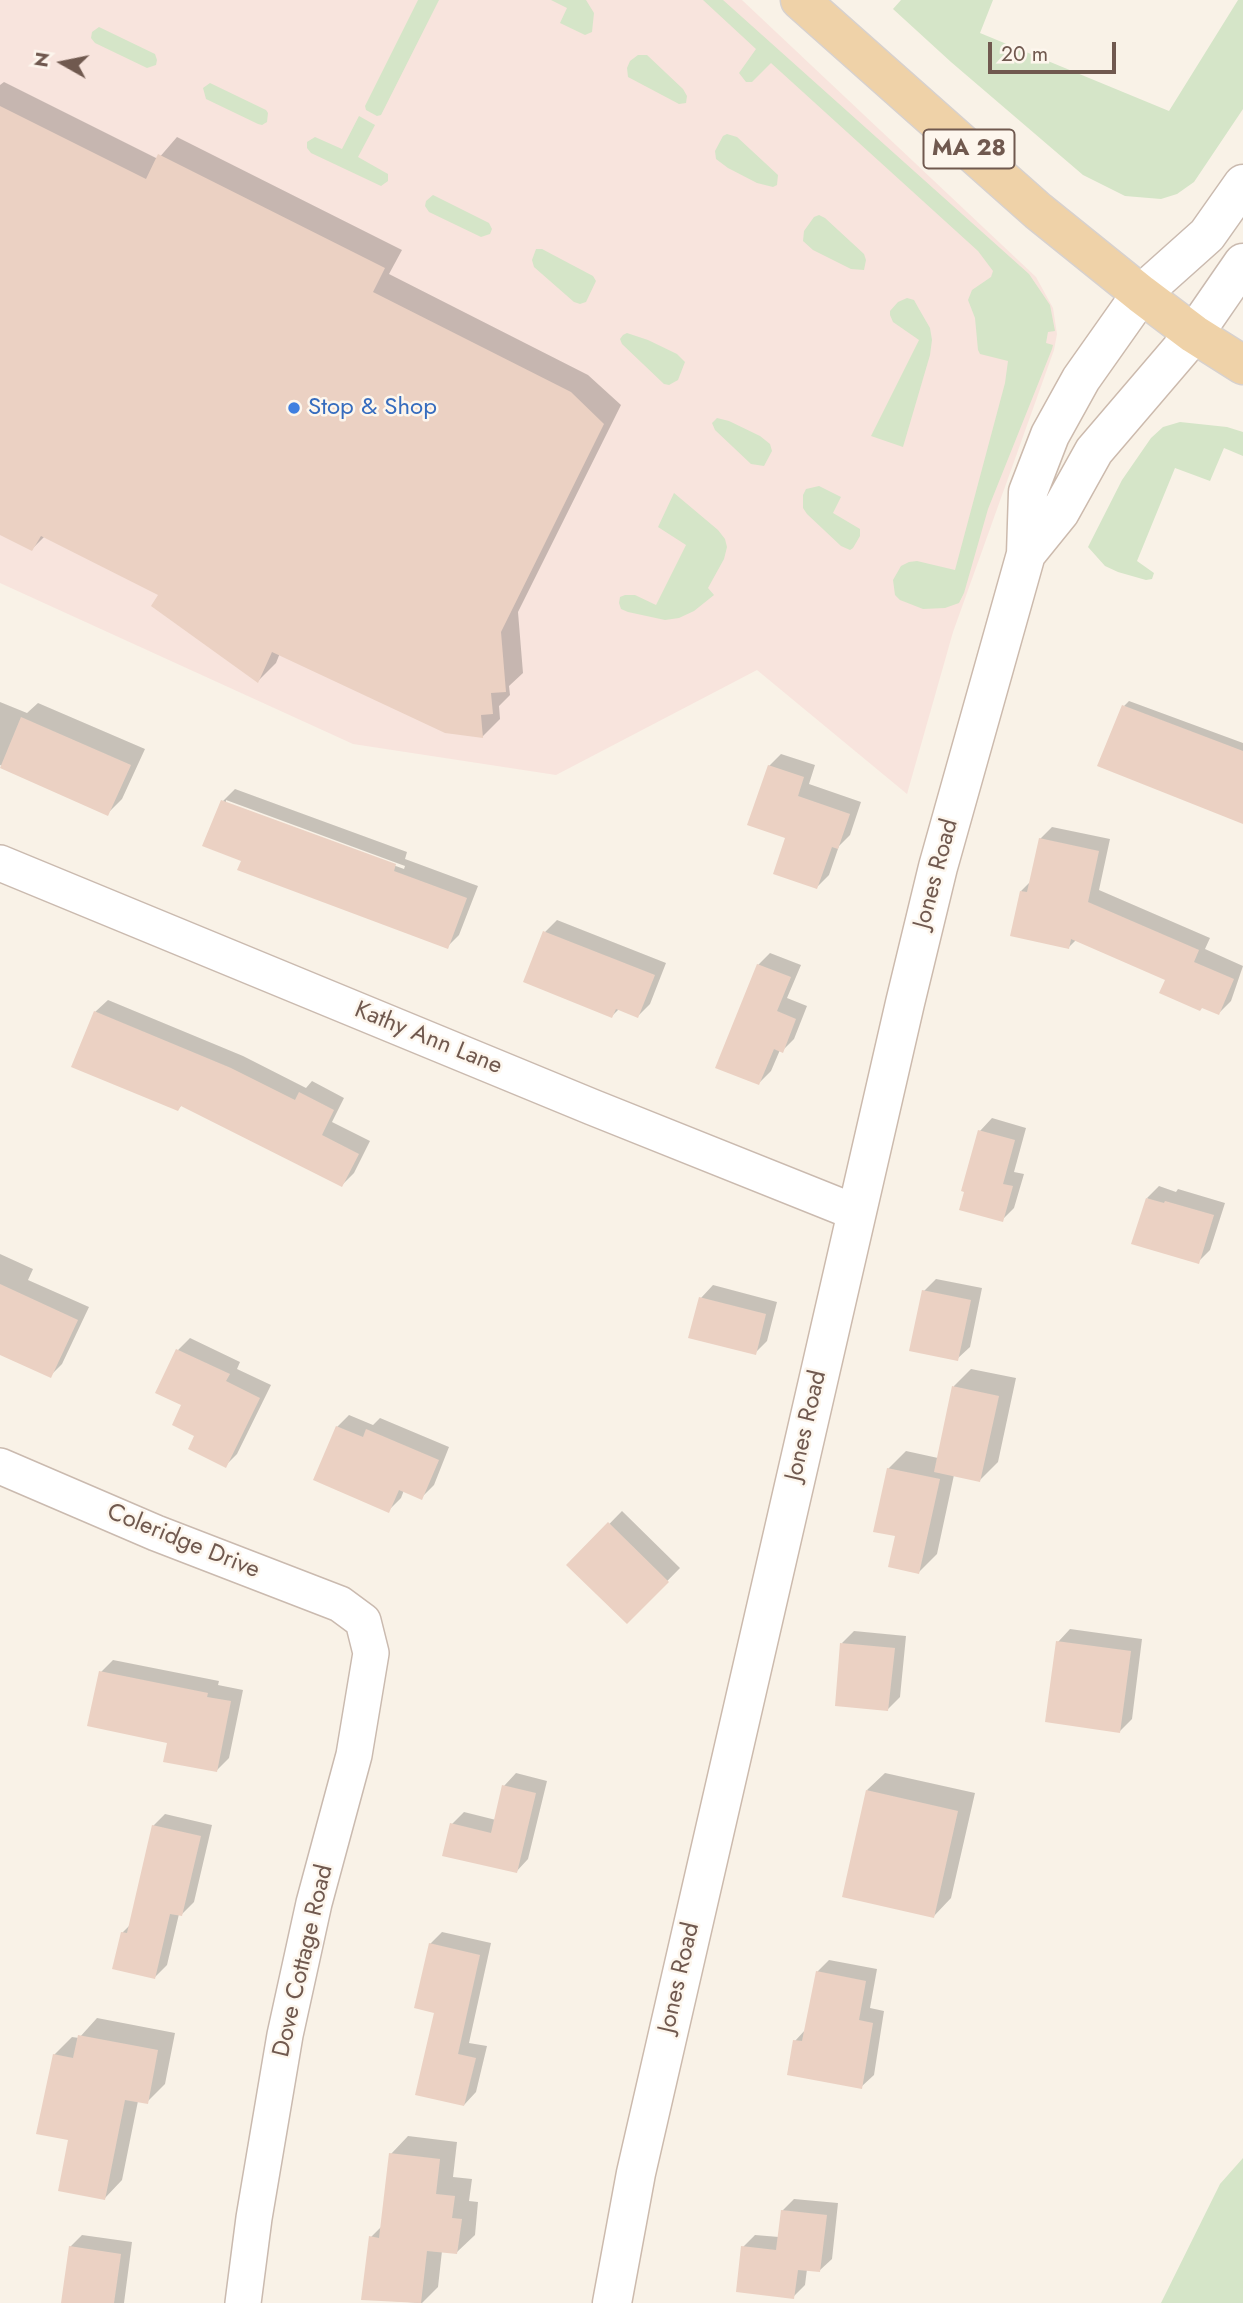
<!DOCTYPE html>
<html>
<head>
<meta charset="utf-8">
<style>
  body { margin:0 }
  #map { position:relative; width:1243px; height:2303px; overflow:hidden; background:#f9f2e7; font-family:Jost,sans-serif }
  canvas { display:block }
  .north { position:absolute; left:28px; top:28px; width:70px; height:70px; -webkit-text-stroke:5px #fdf6ed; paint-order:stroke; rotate:279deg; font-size:19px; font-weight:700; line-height:28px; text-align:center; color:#70594f }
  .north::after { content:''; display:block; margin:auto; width:24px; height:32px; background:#70594f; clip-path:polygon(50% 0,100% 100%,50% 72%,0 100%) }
  .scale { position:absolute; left:988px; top:42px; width:128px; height:32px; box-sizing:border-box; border:4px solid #70594f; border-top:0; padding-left:9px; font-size:21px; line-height:24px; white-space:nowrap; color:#70594f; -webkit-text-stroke:5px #fdf6ed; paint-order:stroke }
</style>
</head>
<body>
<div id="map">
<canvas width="1243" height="2303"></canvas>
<div class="north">N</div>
<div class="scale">20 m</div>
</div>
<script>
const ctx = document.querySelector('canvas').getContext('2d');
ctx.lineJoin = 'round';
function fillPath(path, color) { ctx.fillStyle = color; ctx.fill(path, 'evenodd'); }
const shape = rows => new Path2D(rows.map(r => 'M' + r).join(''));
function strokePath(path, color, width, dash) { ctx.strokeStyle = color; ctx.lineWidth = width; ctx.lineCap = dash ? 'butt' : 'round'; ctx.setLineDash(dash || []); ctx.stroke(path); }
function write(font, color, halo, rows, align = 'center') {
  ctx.font = font + ' Jost,sans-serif'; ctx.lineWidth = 5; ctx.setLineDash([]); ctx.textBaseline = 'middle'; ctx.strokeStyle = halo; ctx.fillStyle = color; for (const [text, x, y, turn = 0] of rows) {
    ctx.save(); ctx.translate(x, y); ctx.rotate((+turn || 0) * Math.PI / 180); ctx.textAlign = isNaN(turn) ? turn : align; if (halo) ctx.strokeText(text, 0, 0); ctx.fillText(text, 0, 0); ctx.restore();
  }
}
fillPath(shape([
  [0,0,742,0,1036,277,1053,308,1057,334,1054,350,953,632,907,794,757,670,556,775,353,744,0,583]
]), '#f8e4dd');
fillPath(shape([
  [418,0,439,0,381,115,377,116,366,110,365,106],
  [551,0,586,0,594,13,592,32,585,35,560,23,567,8],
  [703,0,723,0,1029,274,1050,305,1055,331,1048,332,1046,343,1053,345,1052,349,988,509,964,593,959,603,945,608,923,609,900,600,895,595,893,580,901,566,909,562,917,561,955,570,1005,383,1008,361,980,354,978,350,975,318,968,300,972,290,991,277,993,271,978,251,771,63,752,82,746,82,739,73,756,49],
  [901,0,993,0,980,33,1169,111,1238,0,1243,0,1243,109,1194,182,1177,194,1161,199,1125,196,1083,175,951,62,893,9],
  [99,27,155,54,157,60,156,65,147,68,95,43,91,38,92,32],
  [638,55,647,55,683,89,687,96,686,103,679,104,628,77,627,68,630,61],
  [210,83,266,110,268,113,267,122,262,125,258,124,206,99,203,88],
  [359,116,375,125,358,157,388,174,388,181,381,186,311,153,307,148,307,142,315,137,342,149],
  [727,134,737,137,778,175,777,185,773,187,757,183,728,168,716,159,715,151,723,136],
  [433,195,489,223,492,229,490,234,481,237,429,212,425,206,426,201],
  [819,215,825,218,864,254,866,260,864,270,851,269,813,250,803,241,804,231,814,217],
  [536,249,542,249,593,276,596,281,586,302,580,304,574,302,534,267,532,260],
  [907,298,914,300,919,309,930,328,932,340,930,355,903,447,871,436,919,340,893,322,890,315,890,311,898,302],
  [627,333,648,340,677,354,685,362,678,380,669,385,664,384,622,344,620,339,623,335],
  [717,418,729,421,760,436,770,444,772,451,764,466,751,464,715,430,712,423],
  [1180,422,1227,427,1243,432,1243,456,1224,448,1210,481,1175,468,1137,561,1154,573,1152,579,1146,580,1118,572,1105,566,1088,547,1122,480,1151,438,1163,427],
  [819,486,841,497,833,513,860,529,860,536,853,548,850,550,841,546,807,514,803,508,803,495,806,489],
  [674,493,718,530,725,539,727,547,724,559,708,588,714,595,694,611,679,618,665,620,628,612,621,609,619,603,620,597,625,595,635,595,656,605,686,545,658,527],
  [1243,2158,1243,2303,1161,2303,1220,2184]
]), '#d5e5c8');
fillPath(shape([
  [4,82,158,159,177,137,402,250,389,274,588,375,621,405,518,612,523,673,509,686,510,695,499,706,500,719,482,737,280,653,276,663,258,681,161,594,45,536,32,549,0,533,0,85],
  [1129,701,1243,743,1243,823,1124,706],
  [0,702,27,713,38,703,145,749,122,799,107,814,0,765],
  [781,754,815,765,809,784,861,802,850,835,839,846,829,875,817,887,788,837,769,766],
  [235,789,407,852,405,859,478,886,459,935,447,947,243,860,223,801],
  [226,800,405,866,404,869,226,804],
  [1052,827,1110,839,1099,890,1210,938,1205,949,1243,966,1231,1001,1219,1013,1167,979,1076,940,1069,947,1021,891,1031,881,1040,839],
  [557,920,666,963,650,1004,638,1016,620,1008,612,1016,525,981,545,932],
  [770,953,801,965,787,998,807,1006,794,1039,782,1051,780,1050,771,1071,759,1083,758,965],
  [108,1000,243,1056,306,1088,312,1081,344,1098,332,1122,370,1141,354,1173,342,1185,182,1105,178,1109,73,1066,95,1012],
  [992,1118,1026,1128,1014,1172,1024,1174,1014,1208,1002,1220,980,1131],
  [1159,1186,1176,1192,1178,1189,1225,1203,1210,1250,1198,1262,1147,1198],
  [0,1254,33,1269,28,1280,89,1307,62,1364,50,1376,0,1353],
  [936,1279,982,1288,970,1347,957,1359,924,1291],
  [713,1285,777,1302,767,1341,755,1353,701,1298],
  [190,1338,240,1362,237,1369,271,1385,237,1454,225,1466,196,1435,183,1405,157,1392,178,1350],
  [971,1369,1016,1378,998,1462,980,1480,954,1475,937,1554,919,1572,897,1535,888,1469,906,1451,938,1458,954,1386],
  [349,1415,373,1425,380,1418,449,1447,434,1485,422,1497,404,1490,401,1498,389,1510,337,1427],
  [622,1511,680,1568,627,1622,569,1565],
  [1070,1629,1142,1639,1132,1719,1120,1731,1058,1642],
  [854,1631,906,1636,900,1697,888,1709,842,1643],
  [113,1660,219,1681,218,1685,243,1690,229,1758,217,1770,169,1741,101,1672],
  [516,1773,547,1781,528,1859,516,1872,452,1824,464,1812,496,1820,504,1786],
  [885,1773,975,1793,951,1898,934,1916,867,1790],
  [165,1814,212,1825,194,1902,182,1914,179,1914,167,1965,155,1977,122,1933,131,1924,153,1826],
  [442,1932,491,1943,469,2043,487,2046,476,2092,464,2105,436,2012,430,1944],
  [829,1960,877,1969,870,2008,884,2011,874,2075,861,2087,795,2041,806,2029,817,1972],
  [97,2018,175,2033,165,2084,147,2102,138,2101,122,2180,105,2198,70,2139,54,2055,72,2037,79,2038],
  [408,2136,457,2142,453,2177,472,2179,469,2201,478,2202,475,2235,457,2252,442,2251,438,2287,422,2303,363,2299,371,2237,382,2226,391,2154],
  [794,2199,838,2203,832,2259,819,2271,807,2269,805,2285,793,2297,743,2247,755,2235,779,2237,782,2211],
  [82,2235,132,2242,124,2303,63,2303,70,2247]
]), '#0003');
fillPath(shape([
  [0,106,146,179,158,154,385,268,373,292,571,392,604,424,501,632,506,692,491,693,493,714,481,715,483,738,445,733,272,652,258,683,151,606,158,595,41,536,32,551,0,535],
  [1122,705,1243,751,1243,824,1097,766],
  [21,717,131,765,108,816,0,768],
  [768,765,804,777,798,796,850,814,838,849,832,847,817,889,773,874,785,838,747,825],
  [221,800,396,864,394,871,467,898,448,949,237,870,241,861,202,846],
  [1039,838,1099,851,1088,902,1199,950,1194,962,1234,979,1219,1015,1202,1008,1200,1011,1159,993,1165,980,1071,939,1069,949,1010,936,1020,891,1027,892],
  [543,931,655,975,638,1018,616,1009,612,1018,523,982],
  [757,964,791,977,777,1011,796,1019,783,1053,774,1049,759,1085,715,1068],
  [94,1011,231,1068,295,1100,299,1092,334,1110,322,1135,359,1154,342,1187,181,1106,178,1111,71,1067],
  [978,1130,1015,1140,1003,1184,1013,1186,1003,1222,959,1210,964,1192,961,1191],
  [1146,1198,1164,1203,1165,1201,1214,1215,1199,1264,1131,1244],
  [0,1284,78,1320,51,1378,0,1355],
  [922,1290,971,1300,958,1361,909,1351],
  [699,1297,766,1314,756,1355,688,1338],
  [176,1349,230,1374,226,1381,260,1398,226,1468,188,1449,194,1436,172,1425,181,1405,155,1393],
  [952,1386,999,1396,980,1482,934,1472],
  [336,1426,363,1437,366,1429,439,1460,422,1500,399,1490,389,1513,313,1480],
  [887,1468,940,1479,919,1574,888,1567,895,1536,873,1532],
  [608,1522,669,1582,627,1624,566,1565],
  [1056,1641,1131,1651,1120,1733,1045,1722],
  [840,1643,895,1648,888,1711,835,1706],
  [99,1671,208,1693,207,1697,231,1701,217,1772,163,1762,167,1743,87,1726],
  [502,1785,536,1793,517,1873,442,1856,450,1823,491,1833],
  [866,1790,958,1811,934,1918,842,1897],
  [152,1825,201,1836,182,1916,170,1914,155,1979,112,1969,121,1932,127,1933],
  [429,1943,480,1955,458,2054,476,2058,464,2106,415,2095,434,2013,414,2008],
  [816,1971,866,1981,859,2020,873,2023,862,2089,787,2075,793,2040,802,2041],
  [78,2035,158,2050,148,2104,125,2100,105,2200,58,2191,68,2140,36,2134,53,2054,73,2058],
  [389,2153,440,2159,436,2194,455,2196,452,2218,462,2219,457,2254,427,2251,421,2303,361,2300,369,2236,379,2238],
  [781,2210,827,2215,820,2272,798,2270,794,2299,736,2292,741,2246,776,2250],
  [69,2246,121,2254,114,2303,61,2303]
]), '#ebd1c3');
const minor = shape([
  [0,863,592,1107,857,1213],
  [0,1466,156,1533,340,1604,363,1621,371,1653,354,1755,314,1903,285,2035,254,2218,243,2303]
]);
const tertiary = shape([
  [1141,294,1207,235,1243,184],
  [1194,334,1243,263]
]);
const secondary = shape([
  [1026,554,1060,512,1094,451,1194,334],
  [612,2303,636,2173,905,1003,938,867,1026,554,1028,492,1050,435,1081,379,1141,294]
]);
const primary = shape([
  [800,0,1038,211,1141,294,1194,334,1243,365]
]);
strokePath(minor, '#cabaaf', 38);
strokePath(tertiary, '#cabaaf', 41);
strokePath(secondary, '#ccbaad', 41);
strokePath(primary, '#d7d1ce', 41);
strokePath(minor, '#fff', 35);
strokePath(tertiary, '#fff', 38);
strokePath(secondary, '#fff', 38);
strokePath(primary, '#efd2a8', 38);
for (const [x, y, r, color] of [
  [294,408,7,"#3f7fe0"]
]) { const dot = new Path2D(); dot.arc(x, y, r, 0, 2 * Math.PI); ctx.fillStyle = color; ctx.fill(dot); strokePath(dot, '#fdf6ed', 2.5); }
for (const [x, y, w] of [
  [969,149,91]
]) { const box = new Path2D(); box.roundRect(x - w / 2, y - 19.5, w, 39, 5); ctx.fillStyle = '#fdf6ed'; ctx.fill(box); strokePath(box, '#70594f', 2); }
write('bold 23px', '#70594f', null, [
  ["MA 28",969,149]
]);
write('24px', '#366cbe', '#fdf6ed', [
  ["Stop & Shop",308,408]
], 'left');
write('24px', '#70594f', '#fdf6ed', [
  ["Jones Road",937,874,-75],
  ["Kathy Ann Lane",428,1039,22],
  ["Jones Road",807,1426,-77],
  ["Coleridge Drive",183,1542,22],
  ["Dove Cottage Road",304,1961,-77],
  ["Jones Road",680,1978,-77]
]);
</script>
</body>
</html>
